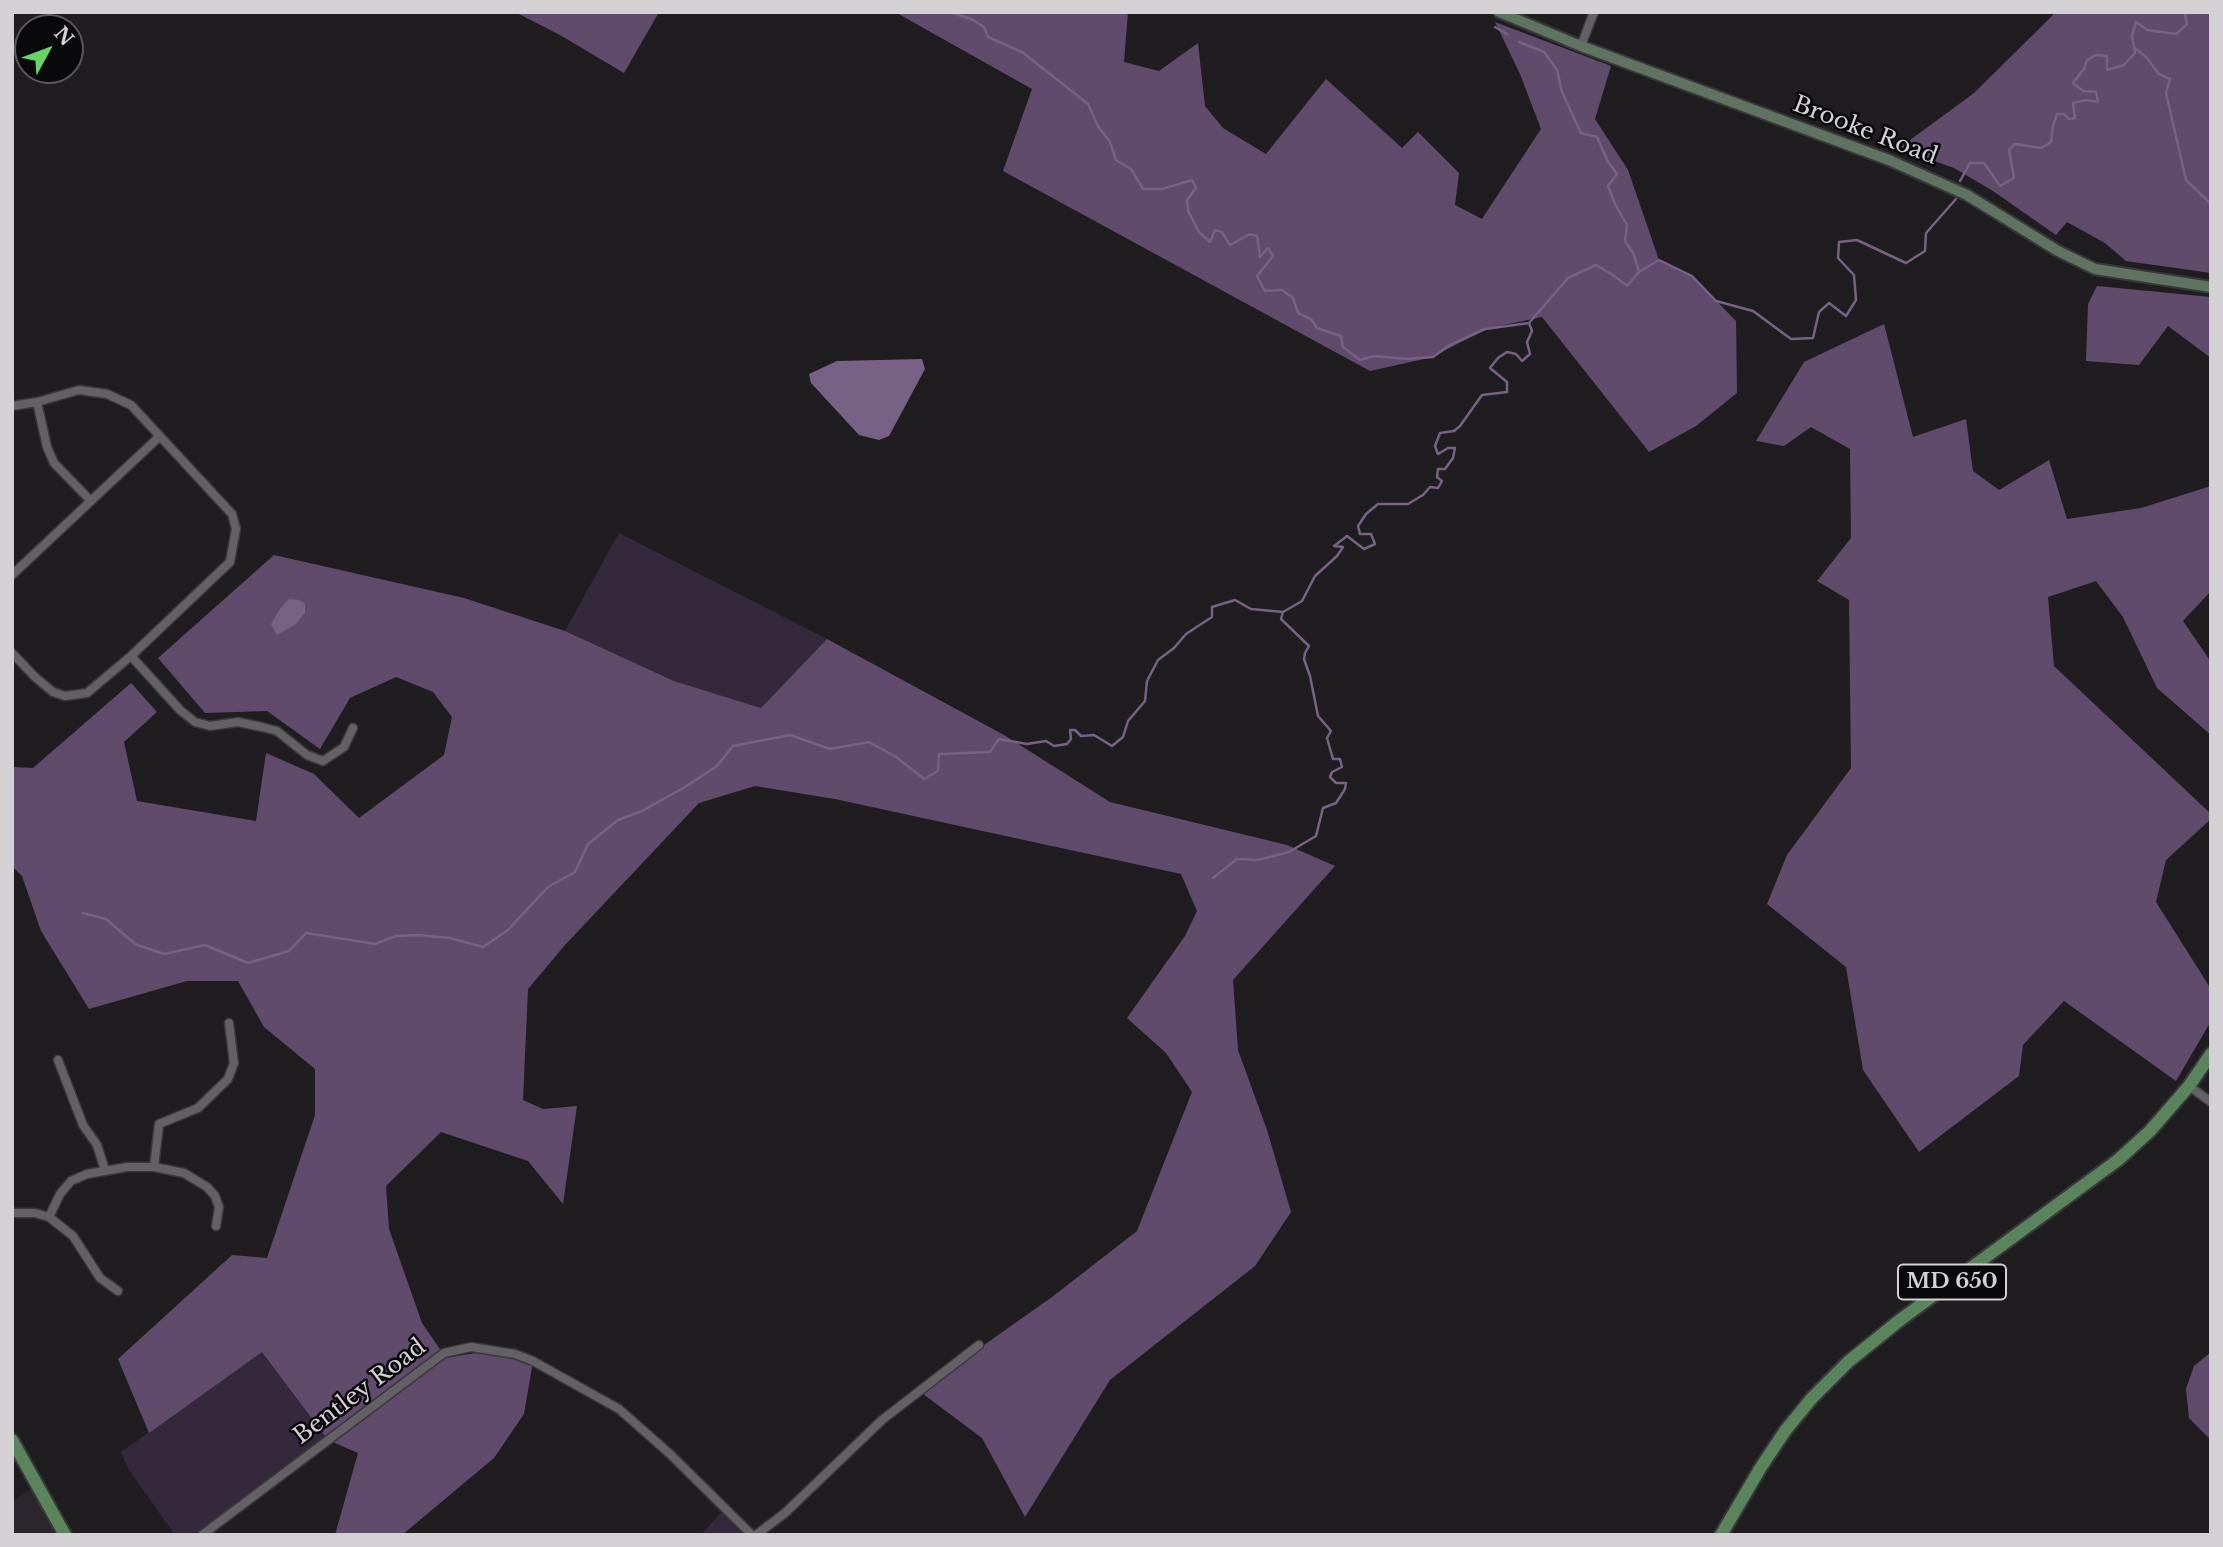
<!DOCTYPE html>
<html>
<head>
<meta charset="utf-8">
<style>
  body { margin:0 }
  #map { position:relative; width:2223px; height:1547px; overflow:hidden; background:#201d21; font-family:"Libre Baskerville",serif }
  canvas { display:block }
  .frame { position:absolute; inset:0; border:14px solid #d3d1d4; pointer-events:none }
  .north { position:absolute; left:14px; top:14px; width:70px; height:70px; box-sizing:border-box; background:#09080a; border:2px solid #5a585b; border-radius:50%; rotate:49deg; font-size:19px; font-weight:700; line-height:28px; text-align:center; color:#d3d1d4 }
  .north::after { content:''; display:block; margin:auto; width:24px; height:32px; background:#66d466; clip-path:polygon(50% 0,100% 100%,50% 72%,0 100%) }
</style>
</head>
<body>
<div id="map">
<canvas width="2223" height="1547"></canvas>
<div class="frame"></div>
<div class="north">N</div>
</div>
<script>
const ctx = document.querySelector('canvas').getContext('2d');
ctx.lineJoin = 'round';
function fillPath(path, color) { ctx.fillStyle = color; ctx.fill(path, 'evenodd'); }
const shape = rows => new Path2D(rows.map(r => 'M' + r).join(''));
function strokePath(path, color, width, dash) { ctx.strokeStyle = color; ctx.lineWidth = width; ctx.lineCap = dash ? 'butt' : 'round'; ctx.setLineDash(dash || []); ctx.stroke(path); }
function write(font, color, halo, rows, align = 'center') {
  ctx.font = font + ' "Libre Baskerville",serif'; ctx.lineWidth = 5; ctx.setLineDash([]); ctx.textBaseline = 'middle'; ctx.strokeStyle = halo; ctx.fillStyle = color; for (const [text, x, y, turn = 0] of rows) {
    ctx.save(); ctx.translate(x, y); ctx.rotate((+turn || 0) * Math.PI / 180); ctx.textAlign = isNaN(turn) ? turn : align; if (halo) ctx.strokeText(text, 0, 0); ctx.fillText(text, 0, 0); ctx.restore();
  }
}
fillPath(shape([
  [37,1485,65,1535,12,1535,12,1501]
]), '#2b262e');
fillPath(shape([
  [619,533,827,639,761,708,674,681,565,631],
  [262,1351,328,1440,202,1535,175,1535,129,1470,121,1452],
  [725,1508,752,1535,701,1535]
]), '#34293c');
fillPath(shape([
  [515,12,659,12,624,73,560,35],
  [895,12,1128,12,1124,62,1159,71,1198,43,1205,106,1223,128,1266,154,1326,79,1402,148,1418,132,1459,173,1455,205,1482,219,1541,129,1520,74,1495,22,1611,66,1595,119,1628,170,1659,260,1692,276,1736,321,1737,393,1696,426,1649,452,1542,317,1485,329,1433,357,1370,371,1003,171,1032,89],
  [2056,12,2211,12,2211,273,2126,261,2105,243,2067,222,2056,235,1993,191,1954,168,1903,150,1902,146,1974,93],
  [2097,286,2211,297,2211,358,2168,326,2139,365,2086,361,2088,304],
  [1884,324,1913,437,1966,419,1973,471,1999,490,2049,460,2067,519,2141,508,2211,486,2211,591,2183,621,2211,662,2211,735,2157,688,2123,617,2096,581,2048,597,2054,666,2211,814,2211,819,2166,860,2156,902,2211,989,2211,1021,2176,1081,2064,1001,2023,1045,2019,1076,1919,1152,1863,1070,1846,967,1767,904,1787,855,1851,768,1849,600,1817,581,1851,538,1850,449,1811,427,1784,446,1756,441,1804,362],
  [274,555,464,598,565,631,674,681,761,708,827,639,1004,735,1110,802,1287,845,1335,866,1233,980,1238,1050,1267,1130,1291,1212,1255,1266,1110,1380,1025,1517,982,1438,919,1391,1052,1297,1137,1231,1192,1092,1166,1053,1127,1018,1185,936,1197,911,1181,874,835,799,755,786,699,803,565,945,528,989,523,1100,543,1109,577,1106,563,1204,528,1161,441,1132,386,1186,389,1229,422,1323,446,1358,487,1351,533,1361,524,1414,494,1458,402,1535,335,1535,358,1453,328,1440,262,1352,149,1433,118,1359,232,1255,267,1258,315,1115,315,1069,264,1027,238,981,187,981,89,1009,41,931,22,876,12,866,12,767,33,768,131,683,157,712,124,742,137,801,256,821,266,753,314,774,359,818,444,755,452,717,433,692,396,677,350,698,320,749,267,711,205,713,158,658],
  [2211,1352,2211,1440,2189,1418,2186,1389,2194,1366]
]), '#604b6d');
fillPath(shape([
  [922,359,925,369,889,436,879,440,859,435,811,383,809,374,837,361],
  [289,599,300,600,305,604,305,613,295,625,277,635,271,624,280,609]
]), '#776185');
strokePath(shape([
  [950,12,971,19,984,27,988,37,1022,52,1088,104,1098,126,1110,142,1116,160,1131,169,1143,189,1162,189,1192,180,1196,188,1187,200,1188,211,1199,232,1210,242,1215,230,1222,232,1230,245,1250,234,1257,236,1260,257,1268,248,1273,256,1257,276,1265,291,1282,290,1293,298,1298,313,1311,319,1317,328,1341,336,1343,347,1360,360,1374,356,1407,359,1433,357,1448,346,1485,329,1529,323],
  [1495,27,1507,34],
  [1519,42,1544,52,1557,70,1562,92,1581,133,1597,137,1608,162,1617,174,1608,186,1615,204,1627,225,1625,241,1633,253,1639,271],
  [2135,48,2146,57,2159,74,2170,79,2166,93,2186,180,2211,204],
  [1960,181,1970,163,1984,163,2000,186,2014,178,2009,150,2015,144,2041,148,2051,142,2053,126,2057,114,2064,114,2069,119,2075,118,2073,103,2086,100,2098,102,2096,92,2083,91,2073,83,2084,69,2087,60,2096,55,2107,56,2107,70,2124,65,2135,53,2132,36,2136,22,2147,30,2176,34,2187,24,2185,15,2187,12],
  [1213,878,1237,859,1258,860,1289,852,1316,836,1323,808,1336,803,1345,789,1346,783,1336,783,1330,777,1332,772,1342,767,1340,759,1333,759,1327,738,1331,731,1318,716,1310,676,1304,659,1305,653,1309,646,1281,619,1283,612],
  [83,913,106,919,135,944,164,954,205,945,248,963,289,951,306,933,375,944,396,936,418,935,450,938,483,947,508,930,548,887,575,872,588,844,618,820,642,811,685,787,717,766,733,746,790,735,830,749,869,742,896,757,924,779,938,771,939,754,990,752,999,739,1027,744,1046,741,1054,746,1067,744,1071,739,1070,730,1075,730,1081,736,1094,735,1112,746,1123,737,1128,721,1145,701,1147,681,1158,660,1174,648,1186,634,1212,617,1212,607,1235,600,1251,609,1283,612,1302,601,1315,576,1337,556,1343,547,1334,546,1347,536,1364,549,1375,544,1371,534,1360,534,1358,526,1366,514,1378,504,1408,504,1423,495,1430,487,1438,488,1442,481,1437,477,1438,469,1445,469,1453,458,1455,448,1448,448,1438,454,1435,446,1440,433,1454,431,1460,426,1482,395,1507,392,1507,382,1490,368,1498,358,1507,352,1516,354,1522,361,1530,354,1527,342,1532,331,1529,323,1568,278,1596,265,1613,275,1627,286,1639,272,1659,260,1692,276,1716,301,1753,311,1791,339,1813,338,1819,312,1829,303,1846,316,1856,300,1854,275,1838,258,1839,242,1857,240,1906,263,1925,251,1926,233,1956,199]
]), '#776185', 2.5);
const street = shape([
  [1581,46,1594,12],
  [37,402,47,447,54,463,90,500],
  [12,406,37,402,79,390,107,394,131,405,232,514,236,529,230,562,131,656,87,693,65,696,53,692,35,677,12,653],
  [12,575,160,436],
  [131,656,180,710,195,722,210,726,238,722,262,727,277,731,307,755,323,761,344,747,353,728],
  [58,1060,83,1125,97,1145,105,1170],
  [2189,1086,2211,1102],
  [154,1167,159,1124,198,1108,228,1079,234,1063,229,1023],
  [12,1213,35,1213,49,1217,73,1236,100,1278,118,1291],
  [49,1217,60,1194,71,1181,87,1174,127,1167,154,1167,184,1173,207,1187,215,1196,219,1207,216,1226],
  [202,1535,444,1353,471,1347,515,1354,533,1361,619,1409,670,1454,752,1535],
  [756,1535,785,1513,882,1420,979,1345]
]);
const secondary = shape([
  [1499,12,1581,46,1889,160,1967,195,2058,251,2095,269,2211,287]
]);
const primary = shape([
  [12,1440,65,1535],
  [1721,1535,1761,1467,1785,1431,1812,1398,1848,1362,1900,1320,2118,1160,2150,1131,2189,1086,2211,1054]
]);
strokePath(street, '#39383b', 11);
strokePath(secondary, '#39383b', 14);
strokePath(primary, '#39383b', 16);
strokePath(street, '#646166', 8);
strokePath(secondary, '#5f7361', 10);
strokePath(primary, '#5a845b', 12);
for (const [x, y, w] of [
  [1952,1282,108]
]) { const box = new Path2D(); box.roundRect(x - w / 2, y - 17.5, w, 35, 5); ctx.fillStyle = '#09080a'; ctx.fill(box); strokePath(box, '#d3d1d4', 2); }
write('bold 21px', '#d3d1d4', null, [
  ["MD 650",1952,1282]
]);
write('23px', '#d3d1d4', '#09080a', [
  ["Brooke Road",1865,131,21],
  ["Bentley Road",360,1392,-37]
]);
</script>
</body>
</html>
